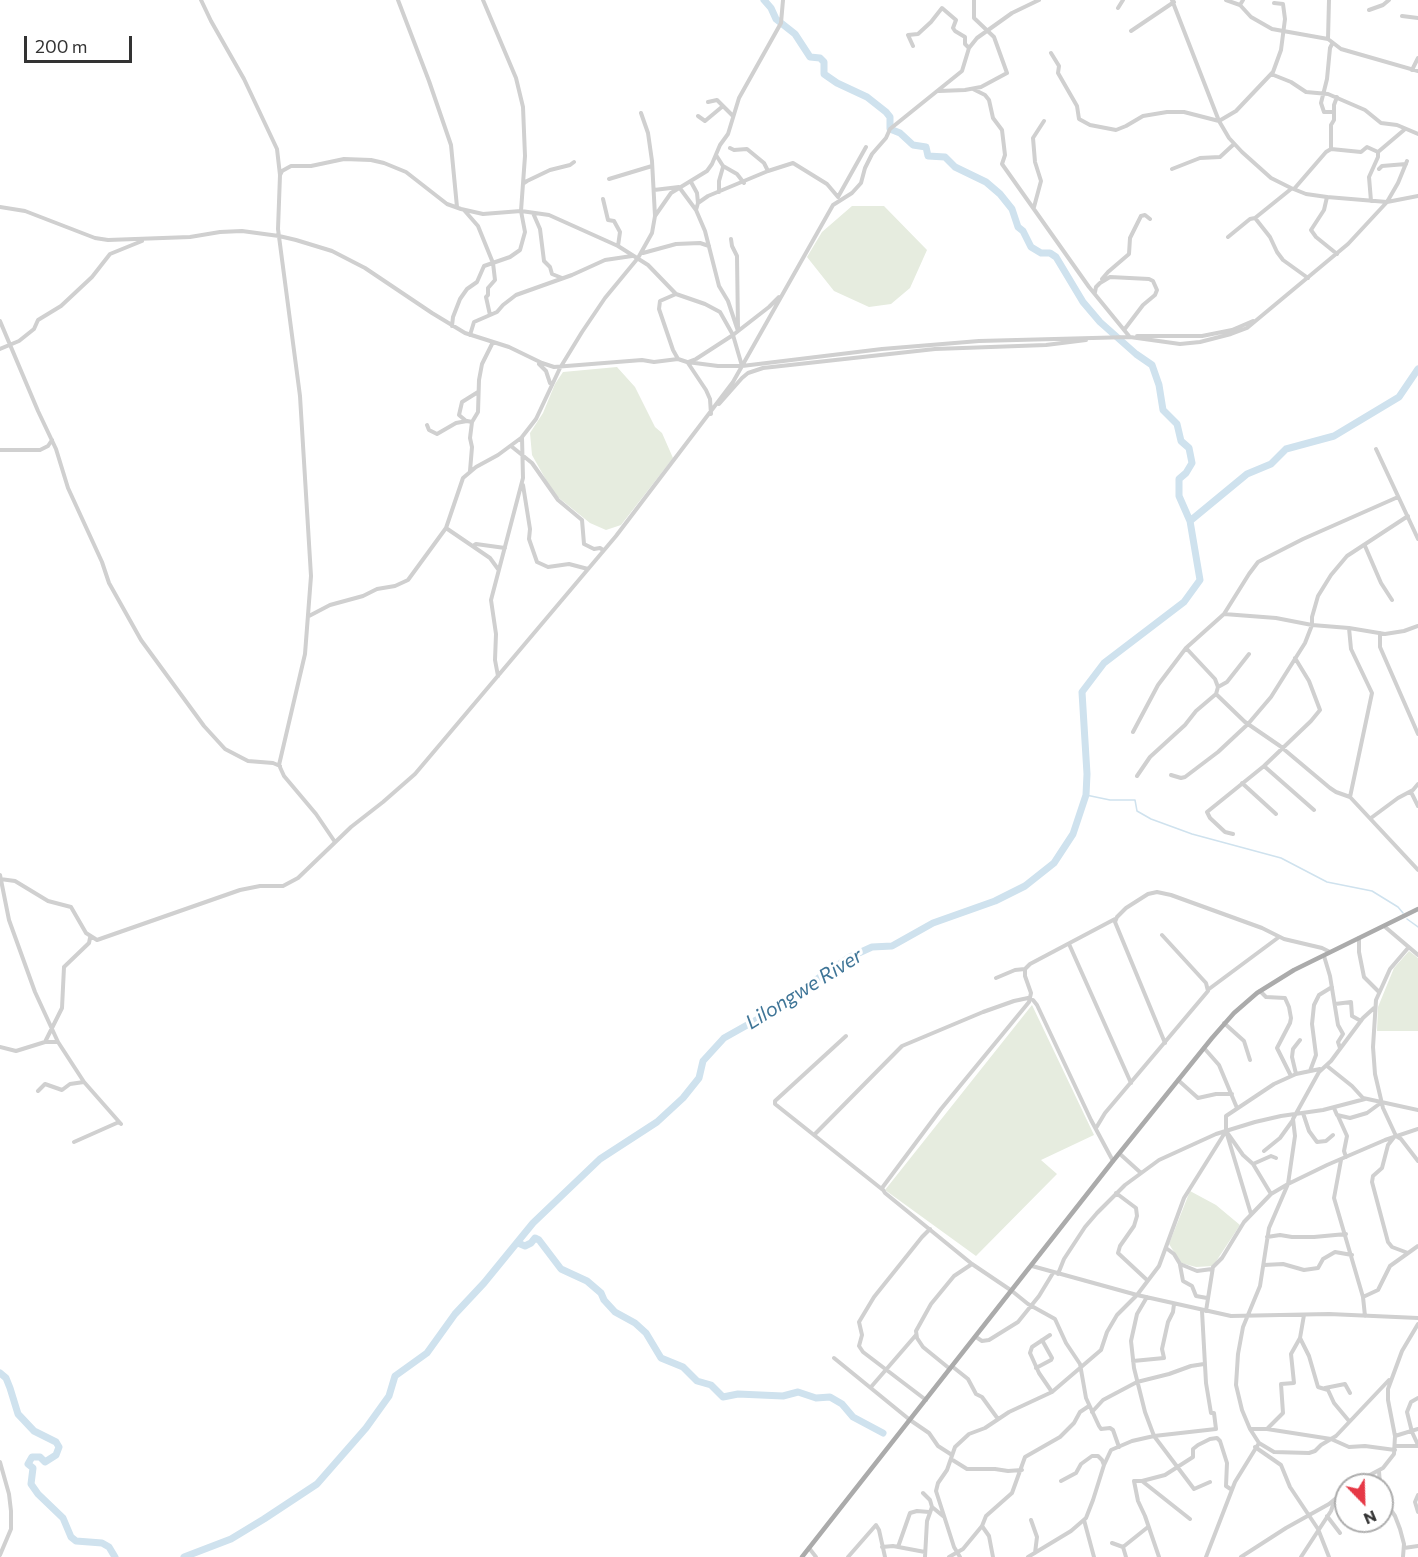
<!DOCTYPE html>
<html>
<head>
<meta charset="utf-8">
<style>
  body { margin:0 }
  #map { position:relative; width:1418px; height:1557px; overflow:hidden; background:#fff; font-family:Commissioner,sans-serif }
  canvas { display:block }
  .north { position:absolute; left:1334px; top:1473px; width:60px; height:60px; box-sizing:border-box; background:#fff; border:2px solid #adadad; border-radius:50%; rotate:157deg; font-size:16px; font-weight:700; line-height:24px; text-align:center; color:#333 }
  .north::after { content:''; display:block; margin:auto; width:21px; height:27px; background:#e63946; clip-path:polygon(50% 0,100% 100%,50% 72%,0 100%) }
  .scale { position:absolute; left:24px; top:36px; width:108px; height:27px; box-sizing:border-box; border:3px solid #333; border-top:0; padding-left:8px; font-size:18px; line-height:21px; white-space:nowrap; color:#333; -webkit-text-stroke:4px #fff; paint-order:stroke }
</style>
</head>
<body>
<div id="map">
<canvas width="1418" height="1557"></canvas>
<div class="north">N</div>
<div class="scale">200 m</div>
</div>
<script>
const ctx = document.querySelector('canvas').getContext('2d');
ctx.lineJoin = 'round';
function fillPath(path, color) { ctx.fillStyle = color; ctx.fill(path, 'evenodd'); }
const shape = rows => new Path2D(rows.map(r => 'M' + r).join(''));
function strokePath(path, color, width, dash) { ctx.strokeStyle = color; ctx.lineWidth = width; ctx.lineCap = dash ? 'butt' : 'round'; ctx.setLineDash(dash || []); ctx.stroke(path); }
function write(font, color, halo, rows, align = 'center') {
  ctx.font = font + ' Commissioner,sans-serif'; ctx.lineWidth = 6; ctx.setLineDash([]); ctx.textBaseline = 'middle'; ctx.strokeStyle = halo; ctx.fillStyle = color; for (const [text, x, y, turn = 0] of rows) {
    ctx.save(); ctx.translate(x, y); ctx.rotate((+turn || 0) * Math.PI / 180); ctx.textAlign = isNaN(turn) ? turn : align; if (halo) ctx.strokeText(text, 0, 0); ctx.fillText(text, 0, 0); ctx.restore();
  }
}
fillPath(shape([
  [852,206,884,206,927,250,910,288,891,304,869,307,834,291,807,257,822,232],
  [617,367,635,387,655,427,662,433,673,458,621,525,606,530,590,523,559,498,550,487,532,455,530,433,543,413,555,384,563,372],
  [1409,951,1418,958,1418,1031,1377,1031,1378,1007,1394,968],
  [1032,1005,1094,1135,1041,1160,1057,1174,976,1256,885,1190],
  [1190,1191,1216,1205,1240,1225,1213,1266,1196,1267,1181,1263,1169,1244]
]), '#e6ecdf');
strokePath(shape([
  [1086,795,1110,800,1135,800,1137,811,1151,819,1192,834,1281,858,1327,882,1372,891,1398,907,1403,913],
  [1407,919,1418,927]
]), '#cfe2ee', 1.5);
strokePath(shape([
  [764,0,771,8,776,19,795,34,810,57,820,58,824,62,824,74,837,83,867,97,886,112,890,117,890,129,900,133,913,145,926,147,928,156,945,157,955,167,986,182,1000,194,1012,209,1018,227,1023,231,1031,247,1041,253,1050,253,1056,257,1083,302,1100,322,1136,354,1152,365,1159,385,1163,410,1177,424,1181,441,1189,448,1192,463,1186,473,1179,479,1179,496,1190,521],
  [518,1243,525,1246,531,1243,535,1238,539,1240,561,1269,587,1281,601,1293,604,1300,615,1312,635,1323,646,1333,661,1358,683,1367,697,1381,711,1385,723,1397,738,1394,783,1396,798,1392,816,1398,830,1397,842,1404,853,1417,883,1433],
  [0,1373,6,1378,10,1388,18,1414,34,1431,56,1442,59,1447,56,1455,45,1462,40,1457,32,1457,28,1464,33,1468,31,1484,38,1494,63,1518,71,1537,76,1541,102,1543,109,1547,115,1557],
  [184,1557,231,1539,264,1519,317,1484,366,1428,389,1396,395,1376,427,1353,455,1314,484,1283,533,1223,600,1159,657,1122,683,1098,699,1078,703,1061,724,1038,781,1006,798,992,850,957,872,947,892,946,933,923,995,901,1025,886,1054,863,1073,834,1086,795,1087,774,1082,692,1104,663,1184,602,1200,580,1190,521,1247,474,1271,464,1286,449,1334,436,1399,397,1418,369]
]), '#cfe2ee', 7);
strokePath(shape([
  [201,0,211,21,244,79,277,149,280,175,278,229,300,396,311,576,305,654,279,765,284,776,316,814,335,842],
  [398,0,429,81,451,145,457,207],
  [1172,0,1219,121,1229,138,1242,152,1271,178,1291,188,1306,194,1327,197,1387,202,1418,196],
  [1226,0,1240,5,1251,17,1272,29,1328,39,1341,49,1418,71],
  [1240,5,1243,0],
  [1118,8,1123,0],
  [1369,10,1383,5,1389,0],
  [1402,16,1418,18],
  [1131,31,1174,2],
  [1328,39,1329,0],
  [1332,44,1330,48,1327,79,1321,103,1324,112,1333,112],
  [913,46,908,35,918,34,931,22,942,8,956,20,953,28,955,31,965,37,965,44,969,48],
  [1051,53,1059,66,1058,73,1077,106,1079,119,1090,125,1116,130,1126,126,1143,116,1167,112,1184,112,1219,121,1236,111,1273,72,1281,50,1285,19,1283,4,1274,3],
  [1412,70,1418,58],
  [1271,74,1291,82,1306,92,1328,94,1365,110,1381,123,1397,125,1418,134],
  [973,89,985,95,989,100,993,118,1002,130,1005,155,1002,164,1089,287,1129,336],
  [939,91,965,90,981,87,1007,73,994,37,974,18,974,0],
  [708,102,717,100,733,116],
  [698,116,705,121,723,106],
  [730,148,734,150,747,149,764,163,768,171],
  [1331,149,1331,125,1334,120,1334,105,1337,97],
  [1378,152,1404,130],
  [716,155,723,166,737,174,744,183],
  [1172,169,1200,158,1220,157,1234,144],
  [1379,169,1382,166,1406,164],
  [280,175,282,171,291,166,311,166,344,159,371,160,384,163,406,172,447,204,461,209,483,214,521,211,549,215,618,246,648,265,676,294,705,304,720,312,733,335,742,366],
  [609,179,652,166],
  [691,182,697,193,698,203,696,210],
  [524,183,527,181,550,170,570,165,574,162],
  [1291,189,1255,218,1270,237,1277,252,1283,260,1308,278],
  [1294,189,1326,152,1331,149,1361,152,1367,147,1378,152,1378,157,1369,177,1371,201],
  [654,190,679,187,696,210,705,231,719,286,728,301,738,331],
  [719,192,719,181,723,167],
  [838,197,866,147],
  [1327,197,1324,210,1311,230,1316,237,1337,254],
  [603,199,608,220,614,221,620,232,618,246],
  [698,203,708,196,768,171,793,163,827,184,838,197],
  [0,207,25,211,95,238,108,240,190,237,220,232,242,231,279,236,296,240,332,251,365,268,432,313,465,333,509,347,542,363,554,367,642,360,654,362,678,359,687,362,718,366,742,366,882,349,979,341,1130,337,1180,344,1200,342,1231,334,1247,328,1348,244,1387,202,1398,183,1407,161],
  [1034,207,1041,181,1035,162,1033,138,1044,121],
  [464,210,478,226,493,263,495,280,488,288,488,295,486,297,490,315],
  [533,213,540,229,544,261,550,267,552,274,562,278],
  [655,216,671,193,707,171,712,164,720,145,728,134,739,98,781,23,783,0],
  [1228,237,1250,219,1255,218],
  [731,239,732,246,737,256,738,328],
  [643,253,676,244,700,243,709,246],
  [1102,279,1108,272,1129,254,1130,238,1141,216,1145,215,1150,219],
  [1095,292,1096,287,1100,283,1110,277,1149,279,1153,281,1157,290,1155,295,1143,305,1124,330],
  [676,294,660,301,659,309,673,350,678,359],
  [0,321,38,411,56,449,68,488,102,562,109,583,141,640,204,726,225,749,248,761,273,763,280,766],
  [452,326,453,317,460,299,467,289,477,282,484,266,510,257,520,250,525,232,521,211,525,156,523,107,516,78,483,0],
  [470,335,474,322,497,312,503,305,516,295,572,275,605,260,632,256],
  [1137,336,1202,336,1232,330,1253,321],
  [0,349,19,341,34,329,38,320,61,306,92,277,110,254,142,241],
  [688,362,696,359,733,335,769,307,779,297],
  [688,363,706,390,710,399,711,414],
  [539,364,546,371,550,383],
  [719,404,742,378,748,373,763,368,935,349,1046,345,1086,340],
  [465,420,459,415,462,402,478,392],
  [427,425,429,430,437,434,456,423,467,421,472,422],
  [511,446,532,463,558,500,582,520,584,544,594,549,600,548,603,550],
  [1376,449,1418,539],
  [0,450,40,450,48,446,52,440],
  [470,471,472,447,470,438,472,422,478,412,479,380,482,364,493,342],
  [523,485,530,529,529,539,537,562,548,567,569,564,588,569],
  [446,528,490,558,498,569],
  [473,546,476,544,505,548],
  [1365,546,1381,583,1392,600],
  [1224,614,1276,618,1312,625,1349,628,1385,634,1404,631,1418,626],
  [309,616,330,605,363,596,377,589,395,586,408,580,446,528,463,478,476,467,498,455,521,438],
  [1349,628,1351,649,1372,693,1350,797],
  [1380,633,1380,647,1418,734],
  [498,676,495,660,496,634,491,600,523,478,522,437,536,419,560,368,582,332,605,298,638,258,652,233,655,216,652,161,648,133,641,113],
  [1218,687,1227,682,1249,654],
  [1216,694,1245,722,1280,746,1330,788,1336,792,1350,797,1418,870],
  [1133,732,1158,685,1186,648,1224,614,1249,574,1258,562,1303,539,1398,497],
  [1264,766,1314,810],
  [1171,775,1181,778,1185,777,1218,752,1248,724,1271,697,1305,643,1312,625,1312,617,1318,596,1331,575,1347,556,1408,516],
  [1137,776,1150,757,1185,725,1196,711,1216,694,1218,687,1215,679,1186,648],
  [1242,783,1276,814],
  [1411,792,1418,806],
  [1371,818,1398,798,1413,790,1418,784],
  [1233,834,1225,832,1210,818,1207,812,1264,766,1311,721,1320,710,1309,681,1295,658],
  [0,875,9,920,35,992,58,1042,84,1082,121,1124],
  [0,879,15,881,48,901,71,907,86,933,97,940,240,890,260,886,283,886,298,878,351,827,383,802,415,774,616,536,733,382,833,205,852,193,861,183,865,168,872,154,886,138,890,129,962,71,969,48,977,38,1012,13,1039,0],
  [1384,926,1418,955],
  [1359,938,1359,952,1364,977,1379,992],
  [1069,944,1131,1083],
  [1408,948,1390,969,1376,1000,1373,1047,1375,1074,1383,1108,1396,1136,1401,1139,1418,1161],
  [1324,956,1330,976,1338,1025,1343,1034,1338,1042,1340,1048],
  [1025,969,1025,976,1031,993,1029,1002,941,1109,882,1188,885,1193,972,1264,1012,1291,1028,1304,1055,1319,1066,1343,1080,1364,1086,1398,1099,1426,1101,1429,1110,1428,1113,1430,1119,1447],
  [996,978,1015,970,1025,969,1030,964,1115,919],
  [1209,989,1279,937],
  [1260,991,1266,997,1285,998,1289,1007,1291,1018,1290,1023,1277,1048,1291,1076],
  [1335,1004,1351,1002,1352,1016,1361,1021],
  [1374,1008,1363,1018,1331,1061,1319,1072,1293,1119,1295,1136,1288,1184,1269,1228,1260,1286,1243,1327,1238,1354,1236,1385,1242,1410,1250,1429,1259,1443,1274,1452,1309,1453,1315,1451,1321,1445,1336,1436,1389,1380],
  [1224,1023,1244,1041,1250,1060],
  [846,1036,775,1101,775,1104,883,1190],
  [45,1042,62,1008,64,967,89,943,90,938],
  [1165,1043,1115,922,1117,917,1126,908,1148,894,1157,892,1171,895,1262,928,1284,939,1322,948,1330,952],
  [0,1047,16,1051,45,1042,58,1042],
  [1204,1048,1219,1065,1237,1108],
  [1327,1066,1352,1086,1363,1098,1418,1110],
  [1310,1071,1316,1055,1312,1024,1314,1005,1319,995,1332,987],
  [1296,1074,1292,1057,1293,1049,1300,1040],
  [1178,1080,1198,1098,1216,1094,1232,1094],
  [38,1091,45,1084,62,1090,70,1084,84,1082],
  [1334,1108,1337,1115,1350,1118,1367,1113,1382,1102],
  [1303,1113,1309,1131,1317,1142,1326,1141,1333,1135],
  [1338,1116,1347,1136,1344,1151,1346,1157],
  [1096,1128,1105,1113,1208,991,1206,983,1162,935],
  [815,1134,902,1046,983,1012,1014,1001,1028,998,1033,1000,1037,1005,1091,1120,1113,1161],
  [1395,1136,1388,1145,1382,1168,1373,1176,1372,1182,1388,1242,1392,1247,1408,1253],
  [74,1142,119,1122],
  [1264,1151,1280,1138,1293,1120],
  [1120,1154,1141,1173],
  [1341,1160,1334,1198,1363,1297,1365,1316],
  [1253,1164,1271,1156,1276,1158],
  [1116,1193,1136,1208,1137,1216,1134,1226,1120,1246,1118,1253,1147,1280],
  [1251,1214,1226,1131,1226,1116,1274,1084,1296,1074,1320,1069],
  [1267,1237,1280,1235,1292,1237,1314,1237,1346,1234],
  [1166,1248,1174,1254,1180,1264,1197,1271,1212,1269],
  [1180,1265,1183,1281,1192,1286,1196,1296,1207,1298],
  [1264,1265,1283,1264,1304,1270,1318,1268,1323,1259,1335,1252,1352,1255],
  [1032,1266,1137,1295,1231,1316,1329,1314,1418,1318],
  [1058,1274,1064,1259,1085,1227,1097,1213,1125,1185,1159,1160,1216,1134,1255,1122,1281,1116,1323,1110,1365,1099],
  [1147,1297,1137,1314,1131,1341,1134,1368,1145,1412,1154,1436,1194,1489,1210,1482],
  [1363,1297,1378,1290,1390,1266,1418,1246],
  [1206,1311,1213,1267,1222,1258,1244,1222,1271,1194,1288,1184,1327,1165,1385,1140,1418,1129],
  [1304,1315,1300,1338,1309,1356,1318,1387,1328,1390,1334,1403,1349,1421],
  [1050,1335,1032,1347,1030,1353,1039,1373,1052,1392],
  [976,1337,982,1341,989,1340,1018,1322,1039,1296,1053,1273],
  [834,1358,910,1420,929,1433,938,1446,952,1455],
  [1133,1361,1164,1358,1162,1349,1168,1322,1173,1312,1174,1304],
  [953,1367,968,1379,976,1394,982,1397,998,1419],
  [1036,1368,1051,1360,1052,1358,1042,1340],
  [950,1369,923,1347,917,1338,916,1331,931,1304,954,1276,972,1264],
  [871,1387,916,1335],
  [1325,1388,1345,1384,1350,1393],
  [1418,1398,1411,1402,1407,1412,1412,1432,1418,1445],
  [926,1400,863,1352,859,1346,862,1335,859,1322,874,1297,922,1237,930,1229],
  [1092,1412,1103,1400,1137,1382,1169,1374,1191,1366,1204,1364],
  [1268,1428,1283,1413,1281,1384,1294,1383,1291,1354,1300,1338],
  [1251,1429,1267,1429,1331,1439,1349,1447,1365,1446,1395,1450],
  [1395,1436,1418,1429],
  [1395,1446,1418,1446],
  [1255,1447,1281,1465,1290,1487,1318,1529,1329,1557],
  [951,1459,967,1469,995,1469,1008,1471,1022,1470],
  [0,1462,9,1494,11,1511,11,1529,0,1555],
  [1104,1465,1111,1450,1132,1441,1154,1436,1216,1429,1214,1413,1211,1413,1206,1383,1202,1311],
  [1379,1471,1380,1485],
  [1142,1481,1165,1475,1193,1457,1193,1449,1198,1445,1210,1439,1217,1438,1220,1441,1227,1463,1226,1486,1232,1490],
  [1351,1485,1383,1468,1394,1454,1395,1436,1388,1400,1388,1389,1402,1351,1418,1324],
  [923,1493,930,1500,932,1507,943,1516],
  [1418,1495,1415,1502,1418,1512],
  [1382,1497,1395,1516,1400,1529,1404,1544,1403,1557],
  [1327,1516,1340,1533],
  [1031,1520,1037,1537,1035,1553],
  [1084,1520,1094,1557],
  [982,1526,989,1536,993,1557],
  [1112,1543,1123,1547,1126,1557],
  [882,1547,893,1546,925,1552],
  [898,1547,910,1513,917,1511,929,1512],
  [1123,1547,1148,1527],
  [809,1548,816,1557],
  [1404,1548,1418,1546],
  [848,1557,876,1525,879,1530,885,1557],
  [925,1557,927,1521,932,1507],
  [949,1557,963,1549,982,1526,986,1516,1012,1493,1025,1457,1060,1437,1074,1423,1080,1412,1089,1406],
  [960,1557,954,1547,936,1491,938,1483,947,1470,955,1447,969,1434,985,1428,1009,1412,1052,1392,1101,1350,1107,1332,1117,1315,1137,1295,1159,1266,1184,1198,1226,1131,1243,1155,1253,1164,1271,1194],
  [1028,1557,1071,1531,1086,1518,1093,1500,1104,1465,1102,1460,1098,1456,1092,1456,1081,1464,1076,1473,1061,1481],
  [1159,1557,1145,1516,1138,1501,1134,1481,1142,1481,1190,1519],
  [1206,1557,1235,1482,1259,1443],
  [1241,1557,1286,1528,1329,1504,1346,1490],
  [1301,1557,1331,1511,1334,1502]
]), '#d0d0d0', 4);
strokePath(shape([
  [802,1557,1113,1161,1212,1038,1234,1013,1257,993,1294,970,1418,909]
]), '#ababab', 4.5);
write('italic 20px', '#3f7597', '#fff', [
  ["Lilongwe River",804,989,-32]
]);
</script>
</body>
</html>
